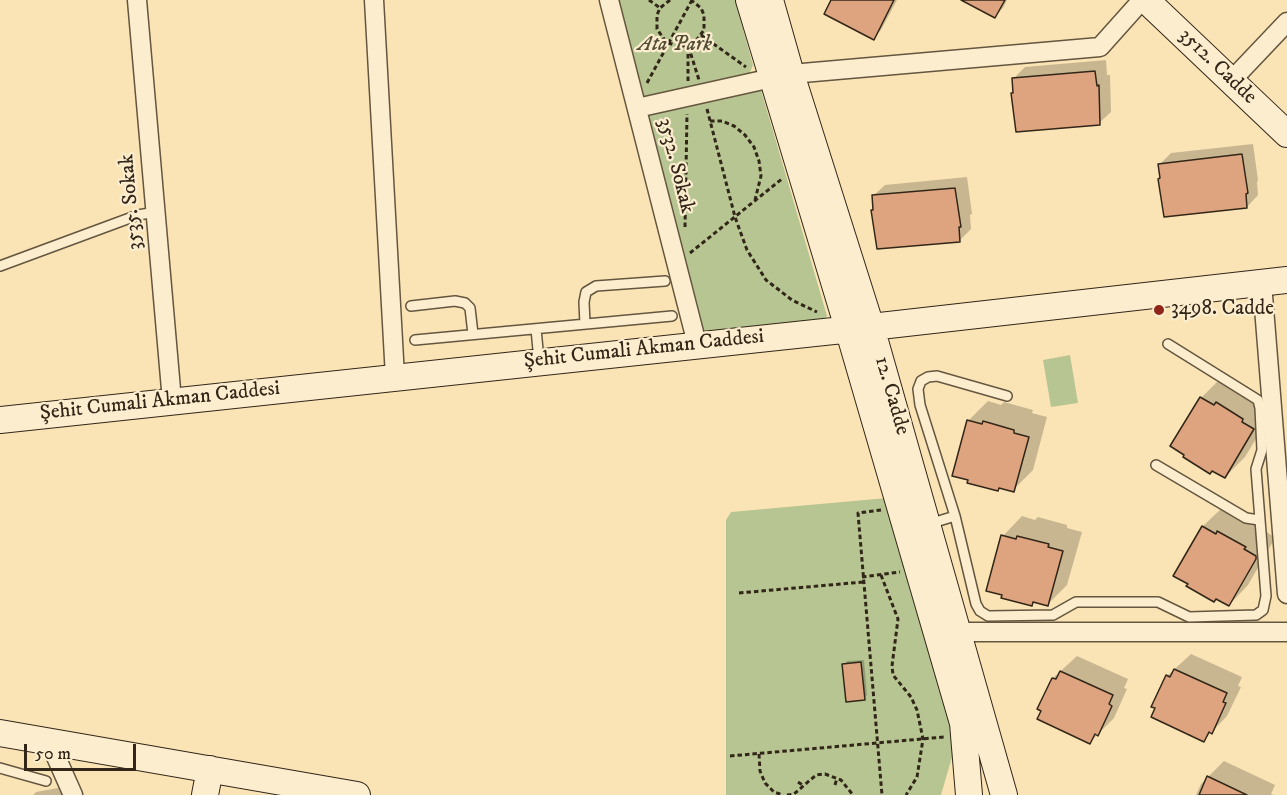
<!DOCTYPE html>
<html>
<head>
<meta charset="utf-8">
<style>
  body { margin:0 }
  #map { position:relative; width:1287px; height:795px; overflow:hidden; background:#fae4b5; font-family:"IM FELL DW Pica",serif }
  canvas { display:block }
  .scale { position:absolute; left:24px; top:744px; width:112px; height:27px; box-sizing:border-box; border:3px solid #322618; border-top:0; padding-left:8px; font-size:18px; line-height:21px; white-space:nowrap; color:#322618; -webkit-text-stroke:4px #fcedcf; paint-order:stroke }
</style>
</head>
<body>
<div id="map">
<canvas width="1287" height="795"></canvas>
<div class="scale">50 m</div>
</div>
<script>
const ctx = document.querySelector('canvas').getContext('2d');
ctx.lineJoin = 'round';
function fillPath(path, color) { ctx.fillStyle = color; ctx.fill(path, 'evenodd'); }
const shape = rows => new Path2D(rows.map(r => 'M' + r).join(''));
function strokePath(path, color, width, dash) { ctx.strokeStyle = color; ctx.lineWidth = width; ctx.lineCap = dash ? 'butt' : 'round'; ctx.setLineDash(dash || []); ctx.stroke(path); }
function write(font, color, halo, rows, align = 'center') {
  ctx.font = font + ' "IM FELL DW Pica",serif'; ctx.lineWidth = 4.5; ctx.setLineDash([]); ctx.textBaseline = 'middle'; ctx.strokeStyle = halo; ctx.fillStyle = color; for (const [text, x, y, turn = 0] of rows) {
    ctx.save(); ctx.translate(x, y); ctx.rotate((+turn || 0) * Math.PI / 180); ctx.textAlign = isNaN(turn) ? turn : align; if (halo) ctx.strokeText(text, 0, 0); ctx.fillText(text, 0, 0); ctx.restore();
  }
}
fillPath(shape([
  [615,0,735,0,753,65,748,77,646,100,639,96],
  [761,90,827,316,825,319,702,333,645,115],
  [1070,355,1078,403,1051,407,1043,360],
  [887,498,950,718,952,757,941,795,726,795,726,520,731,512]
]), '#b7c592');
fillPath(shape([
  [833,0,897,0,881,30,873,38],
  [964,0,1007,0,1003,8,995,16],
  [1106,60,1107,75,1110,75,1111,112,1099,123,1012,93,1014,92,1013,79,1025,67],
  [1253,144,1258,180,1257,182,1258,195,1247,207,1161,177,1160,164,1171,153],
  [967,177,972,214,970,215,971,229,960,240,874,209,873,196,885,185],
  [1221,378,1273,411,1245,457,1225,477,1172,446,1201,398],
  [988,401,1001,405,1004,402,1033,410,1032,413,1047,417,1033,470,1013,490,1001,487,998,490,968,421],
  [1223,507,1264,527,1263,529,1275,538,1248,585,1229,605,1175,575,1203,526],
  [1022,516,1035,520,1038,517,1067,525,1067,528,1082,532,1067,585,1047,605,1035,601,1032,604,1003,536],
  [1191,654,1242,677,1238,686,1241,687,1227,716,1204,740,1167,676],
  [1077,656,1128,679,1124,688,1127,689,1114,718,1090,742,1053,678],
  [864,660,867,695,864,698,844,665,847,661],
  [1224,761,1275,785,1271,794,1274,795,1196,795,1201,784],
  [63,787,73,795,33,795,36,792]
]), '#0003');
const building = shape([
  [831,0,894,0,874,40,824,14,831,0],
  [961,0,1005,0,995,18,961,0],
  [1095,71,1097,86,1099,85,1100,125,1016,132,1011,93,1013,93,1012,78,1095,71],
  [1242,154,1248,193,1246,194,1247,208,1164,217,1158,179,1160,178,1158,164,1242,154],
  [955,188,961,227,959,227,960,242,877,249,871,210,873,210,872,195,955,188],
  [1200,397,1214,405,1216,402,1243,419,1242,422,1254,429,1225,478,1212,471,1210,474,1183,457,1184,455,1170,446,1200,397],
  [967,420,982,424,983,421,1014,430,1014,433,1029,437,1014,492,999,488,998,491,967,483,968,480,952,476,967,420],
  [1202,526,1216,534,1217,531,1246,547,1244,549,1256,556,1256,559,1229,606,1216,599,1214,602,1186,586,1188,584,1173,576,1202,526],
  [1001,535,1016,539,1017,536,1049,544,1048,547,1063,551,1048,606,1033,602,1032,606,1001,598,1002,595,986,591,1001,535],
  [861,662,865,700,846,702,842,664,861,662],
  [1174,669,1227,693,1223,702,1226,703,1212,734,1209,732,1204,742,1151,717,1155,708,1151,707,1166,675,1170,677,1174,669],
  [1060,671,1113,695,1109,704,1112,706,1098,736,1095,734,1090,744,1037,719,1041,711,1037,709,1052,678,1056,679,1060,671],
  [1207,776,1247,795,1199,795,1207,776]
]);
fillPath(building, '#dda47f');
strokePath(building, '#322618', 1.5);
const lane = shape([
  [0,266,138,215,156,212],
  [411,306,455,301,465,303,470,308,473,334],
  [585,324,584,302,586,292,596,286,665,281],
  [536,329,539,360],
  [415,340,672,316],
  [1007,396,937,376,928,377,921,381,918,389,920,405,955,516,976,604,980,611,988,616,1053,615,1076,602,1158,602,1189,617,1256,615,1263,610,1266,596,1256,469,1262,450,1260,408,1258,400,1168,344],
  [1156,465,1246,518,1259,520],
  [929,524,955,516],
  [0,768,46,781]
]);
const street = shape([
  [137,0,172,401],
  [374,0,395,377],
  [609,0,697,344],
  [791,74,1100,47,1142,0],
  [1231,81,1287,22],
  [637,108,772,78],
  [1262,283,1287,594],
  [957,632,1287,632],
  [49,741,73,795]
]);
const secondary = shape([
  [749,0,848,328,963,723,969,795],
  [770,0,791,74,871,327,1004,795],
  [1146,0,1287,134],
  [0,420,871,327,1287,280],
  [0,733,357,795],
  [205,795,210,769]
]);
strokePath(lane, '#64563f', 12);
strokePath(street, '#64563f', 21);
strokePath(secondary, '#322618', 28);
strokePath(shape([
  [649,0,660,8],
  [670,0,660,8,657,15,657,29,666,42,680,47,695,42,704,30,704,15,701,8,691,0],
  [701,35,746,67],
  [688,81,688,45,699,80],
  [647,83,692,0],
  [707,109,735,217,747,250,766,280,792,300,817,312],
  [710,121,722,121,734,126,745,135,754,147,759,161,761,176,755,200],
  [685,227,687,114],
  [690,253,783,178],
  [881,510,858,513,882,795],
  [881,575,898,619,892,666,893,675,911,697,917,710,923,739,917,777,906,795],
  [862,577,900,572],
  [739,593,863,582],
  [759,754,760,771,765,783,774,792,783,795],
  [730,756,944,737],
  [798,782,804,786],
  [835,785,837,778],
  [787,795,794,794,816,775,825,774,841,780,853,795]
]), '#322618', 3, [4.5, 3]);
strokePath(lane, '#fcedcf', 9);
strokePath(street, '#fcedcf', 18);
strokePath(secondary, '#fcedcf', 26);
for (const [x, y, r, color] of [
  [1159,310,6,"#8f2418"]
]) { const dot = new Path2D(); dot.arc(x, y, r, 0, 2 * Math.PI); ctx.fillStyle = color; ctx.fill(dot); strokePath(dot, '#fcedcf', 2); }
write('italic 21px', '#534e36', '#fcedcf', [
  ["Ata Park",675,46]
]);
write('21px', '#322618', '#fcedcf', [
  ["3512. Cadde",1217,67,44],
  ["3532. Sokak",675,166,76],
  ["3535. Sokak",132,202,-95],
  ["Şehit Cumali Akman Caddesi",644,350,-6],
  ["12. Cadde",891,396,74],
  ["Şehit Cumali Akman Caddesi",160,402,-6]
]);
write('21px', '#322618', '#fcedcf', [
  ["3498. Cadde",1171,310]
], 'left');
</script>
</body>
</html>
